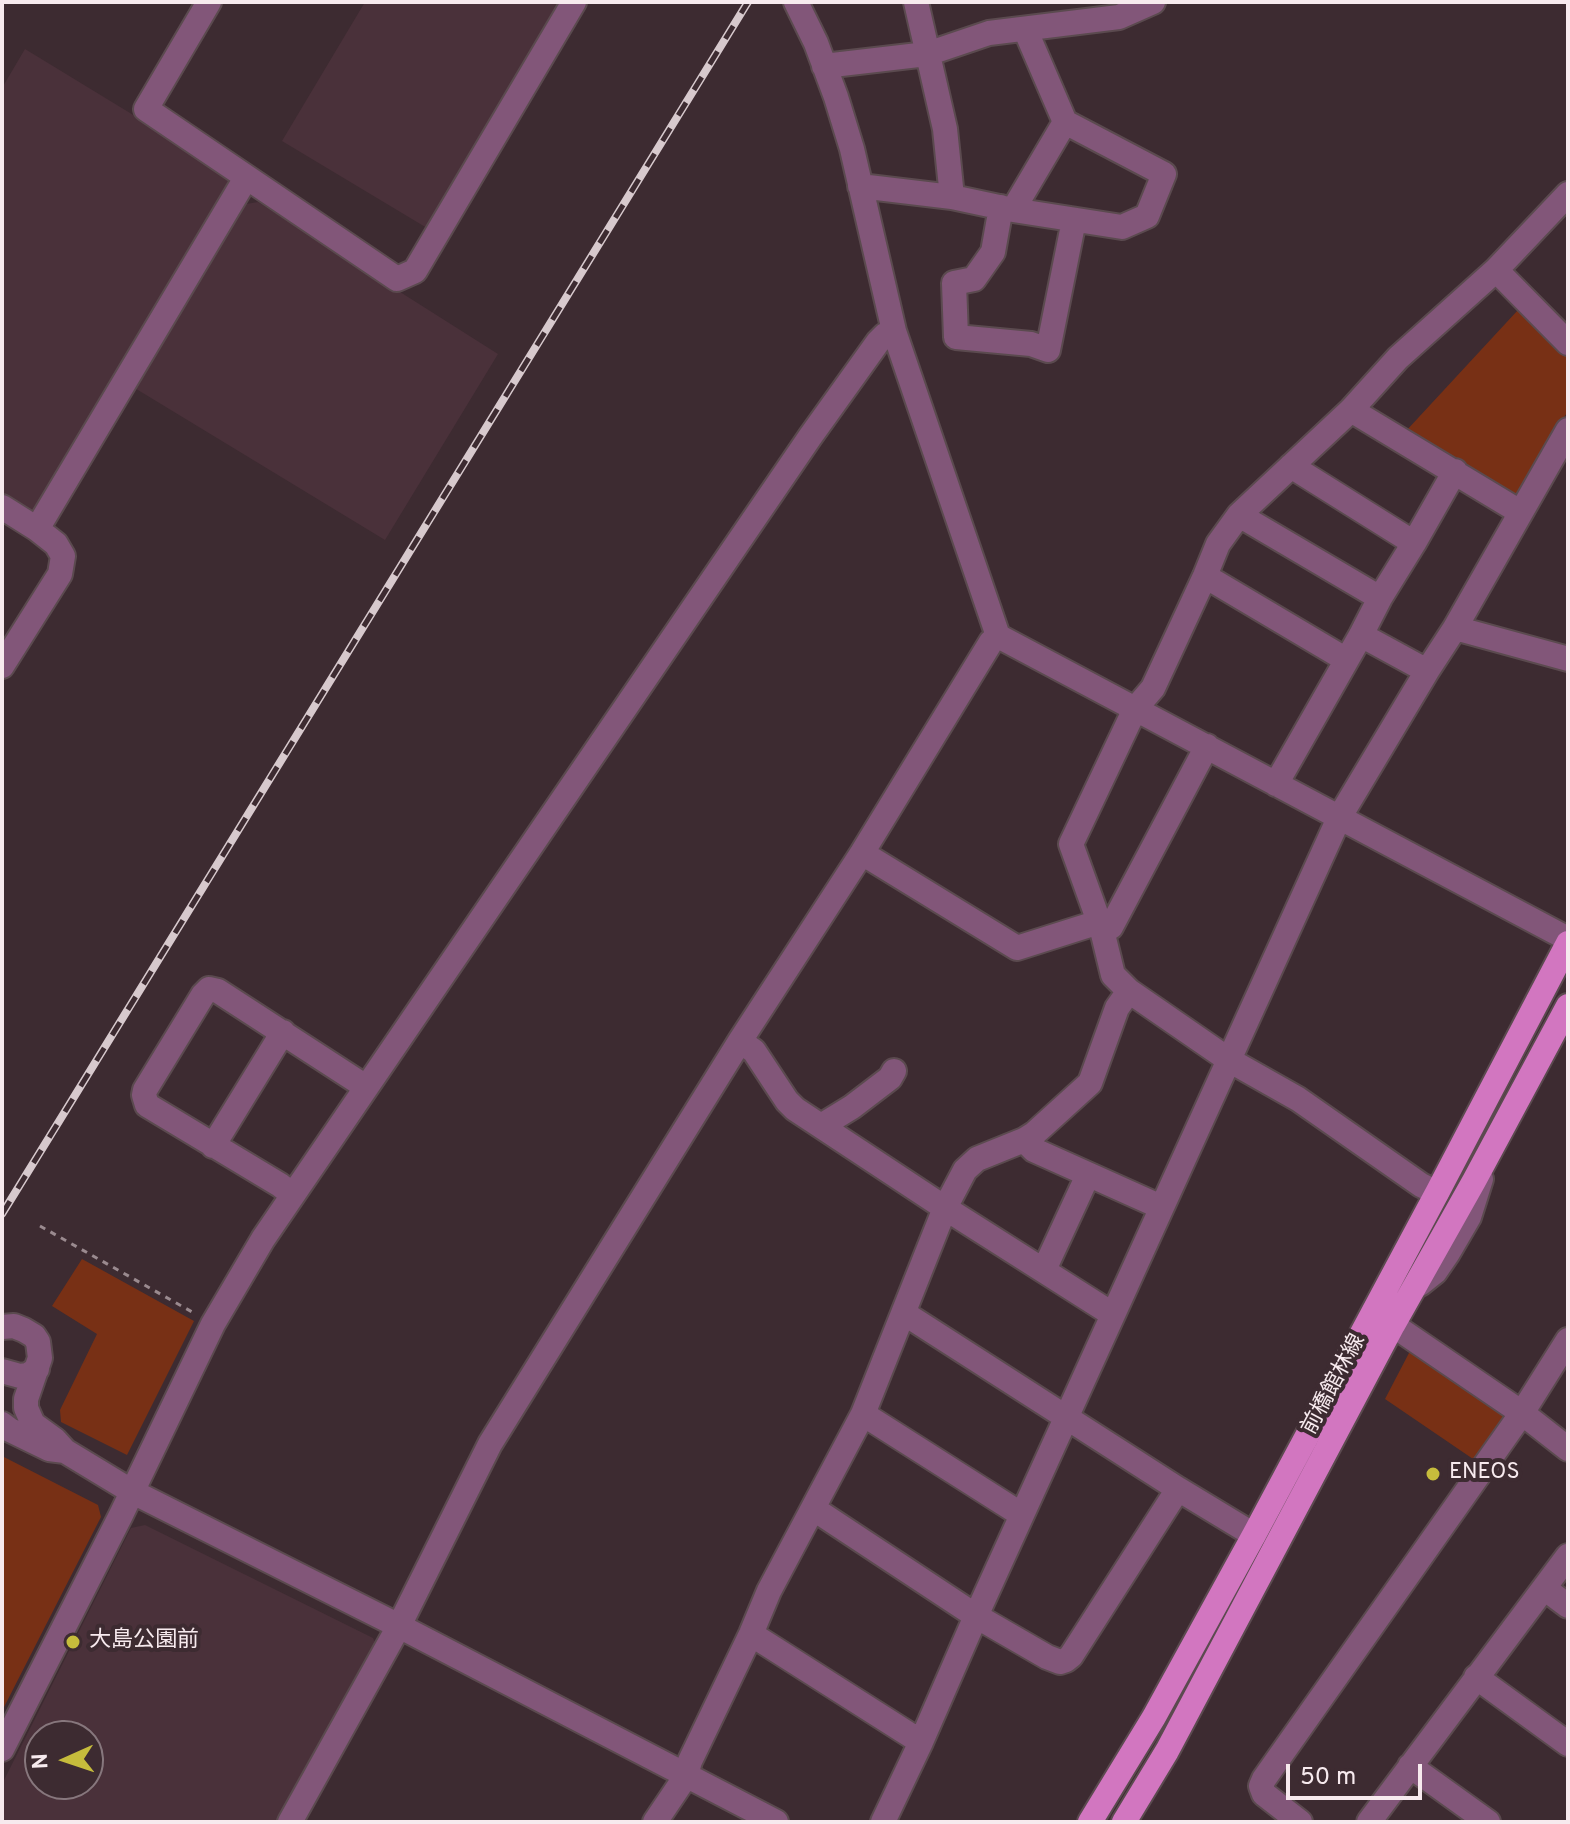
<!DOCTYPE html>
<html>
<head>
<meta charset="utf-8">
<style>
  body { margin:0 }
  #map { position:relative; width:1570px; height:1824px; overflow:hidden; background:#3d2b31; font-family:Overpass,sans-serif }
  canvas { display:block }
  .frame { position:absolute; inset:0; border:4px solid #f7eaee; pointer-events:none }
  .north { position:absolute; left:24px; top:1720px; width:80px; height:80px; box-sizing:border-box; background:#3d2b31; border:2px solid #87777d; border-radius:50%; rotate:267deg; font-size:22px; font-weight:700; line-height:32px; text-align:center; color:#f7eaee }
  .north::after { content:''; display:block; margin:auto; width:28px; height:36px; background:#c6bc3c; clip-path:polygon(50% 0,100% 100%,50% 72%,0 100%) }
  .scale { position:absolute; left:1286px; top:1764px; width:136px; height:36px; box-sizing:border-box; border:4px solid #f7eaee; border-top:0; padding-left:10px; font-size:24px; line-height:28px; white-space:nowrap; color:#f7eaee; -webkit-text-stroke:6px #3d2b31; paint-order:stroke }
</style>
</head>
<body>
<div id="map">
<canvas width="1570" height="1824"></canvas>
<div class="frame"></div>
<div class="north">N</div>
<div class="scale">50 m</div>
</div>
<script>
const ctx = document.querySelector('canvas').getContext('2d');
ctx.lineJoin = 'round';
function fillPath(path, color) { ctx.fillStyle = color; ctx.fill(path, 'evenodd'); }
const shape = rows => new Path2D(rows.map(r => 'M' + r).join(''));
function strokePath(path, color, width, dash) { ctx.strokeStyle = color; ctx.lineWidth = width; ctx.lineCap = dash ? 'butt' : 'round'; ctx.setLineDash(dash || []); ctx.stroke(path); }
function write(font, color, halo, rows, align = 'center') {
  ctx.font = font + ' Overpass,"Noto Sans JP",sans-serif'; ctx.lineWidth = 8; ctx.setLineDash([]); ctx.textBaseline = 'middle'; ctx.strokeStyle = halo; ctx.fillStyle = color; for (const [text, x, y, turn = 0] of rows) {
    ctx.save(); ctx.translate(x, y); ctx.rotate((+turn || 0) * Math.PI / 180); ctx.textAlign = isNaN(turn) ? turn : align; if (halo) ctx.strokeText(text, 0, 0); ctx.fillText(text, 0, 0); ctx.restore();
  }
}
fillPath(shape([
  [365,2,562,2,427,228,282,141],
  [25,49,130,113,230,178,231,192,39,508,31,512,2,494,2,88],
  [258,202,498,354,385,540,133,387,240,205],
  [145,1525,373,1638,377,1647,280,1822,2,1822,2,1784,131,1528],
  [40,1736,88,1736,88,1784,40,1784]
]), '#4a313a');
fillPath(shape([
  [1518,310,1568,353,1568,411,1517,493,1507,493,1406,431],
  [82,1259,194,1321,127,1455,61,1422,60,1410,97,1334,52,1306],
  [1418,1352,1504,1409,1506,1418,1476,1461,1385,1399,1409,1353],
  [2,1456,98,1505,101,1517,2,1711]
]), '#783015');
const minor = shape([
  [209,2,146,109,397,279,415,271,574,2],
  [796,2,816,43,836,97,852,149,894,331,998,636,1568,939],
  [916,2,945,129,952,197],
  [824,66,927,54,989,33,1119,17,1153,2],
  [860,186,952,197,1013,210,1122,227,1147,216,1164,174,1065,122,1025,29],
  [1001,207,993,252,974,279,954,283,956,337,1031,344,1048,350,1074,220],
  [1013,210,1065,122],
  [1496,270,1568,343],
  [1351,410,1520,512],
  [1568,430,1455,628,1568,659],
  [1291,466,1414,543,1455,471],
  [2,507,37,529,56,544,63,556,60,574,2,666],
  [1239,515,1380,598],
  [37,529,246,178],
  [1205,576,1345,659],
  [1361,635,1427,671],
  [1276,784,1361,635,1380,598,1414,543],
  [862,853,1017,948,1099,922],
  [1102,930,1111,927,1207,746],
  [740,1041,754,1051,787,1101,795,1109,945,1208,1112,1314],
  [821,1126,852,1107,890,1078,894,1071],
  [1024,1140,1034,1150,1161,1207],
  [213,1146,283,1032],
  [1437,1193,1421,1185,1298,1099,1229,1060,1129,991,1113,975,1102,930,1071,844,1135,709,1153,688,1205,576,1218,544,1239,515,1351,410,1398,358,1496,270,1568,194],
  [293,1195,280,1185,147,1105,144,1095,145,1090,203,995,209,989,218,991,366,1087],
  [1044,1270,1088,1175],
  [1420,1284,1435,1272,1448,1253,1469,1217,1481,1179],
  [904,1314,913,1319,1178,1489,1254,1535],
  [1393,1325,1522,1413,1568,1449],
  [2,1327,14,1326,24,1330,34,1336,38,1342,40,1358,26,1399,26,1408,33,1424,55,1440,65,1451,49,1449,10,1430,2,1424],
  [2,1371,20,1376,28,1375,37,1369],
  [863,1414,1022,1515],
  [65,1451,131,1491,399,1626,776,1822],
  [814,1509,976,1616,1047,1657,1060,1662,1066,1660,1071,1656,1178,1489],
  [1544,1588,1568,1606],
  [751,1634,921,1742],
  [1476,1677,1568,1744],
  [2,1749,121,1515,213,1324,263,1239,810,437,878,342,885,335,894,331],
  [1410,1766,1488,1822],
  [290,1822,399,1626,490,1444,740,1041,862,853,991,642,998,636],
  [655,1822,686,1776,690,1761,751,1634,769,1591,863,1414,945,1208,965,1170,977,1159,1024,1140,1035,1133,1090,1083,1117,1008,1129,991],
  [883,1822,921,1742,976,1616,1339,818,1427,671,1455,628],
  [1300,1822,1264,1794,1261,1786,1264,1779,1522,1413,1568,1340],
  [1369,1822,1568,1556]
]);
const major = shape([
  [1090,1822,1154,1717,1254,1535,1437,1193,1568,943],
  [1124,1822,1167,1751,1393,1325,1474,1181,1568,1006]
]);
strokePath(minor, '#5b4a4f', 28);
strokePath(major, '#5b4a4f', 28);
strokePath(shape([
  [40,1226,194,1313]
]), '#9a8a8f', 3, [6, 6]);
strokePath(minor, '#825679', 24);
strokePath(major, '#d276c0', 24);
const rail = shape([
  [2,1214,748,2]
]);
strokePath(rail, '#d7c9cd', 8);
strokePath(rail, '#3d2b31', 5, [15]);
for (const [x, y, r, color] of [
  [1433,1474,8,"#c6bc3c"],
  [73,1642,8,"#c6bc3c"]
]) { const dot = new Path2D(); dot.arc(x, y, r, 0, 2 * Math.PI); ctx.fillStyle = color; ctx.fill(dot); strokePath(dot, '#3d2b31', 3); }
write('22px', '#f7eaee', '#3d2b31', [
  ["前橋館林線",1335,1385,-62]
]);
write('22px', '#f7eaee', '#3d2b31', [
  ["ENEOS",1449,1474],
  ["大島公園前",89,1642]
], 'left');
</script>
</body>
</html>
